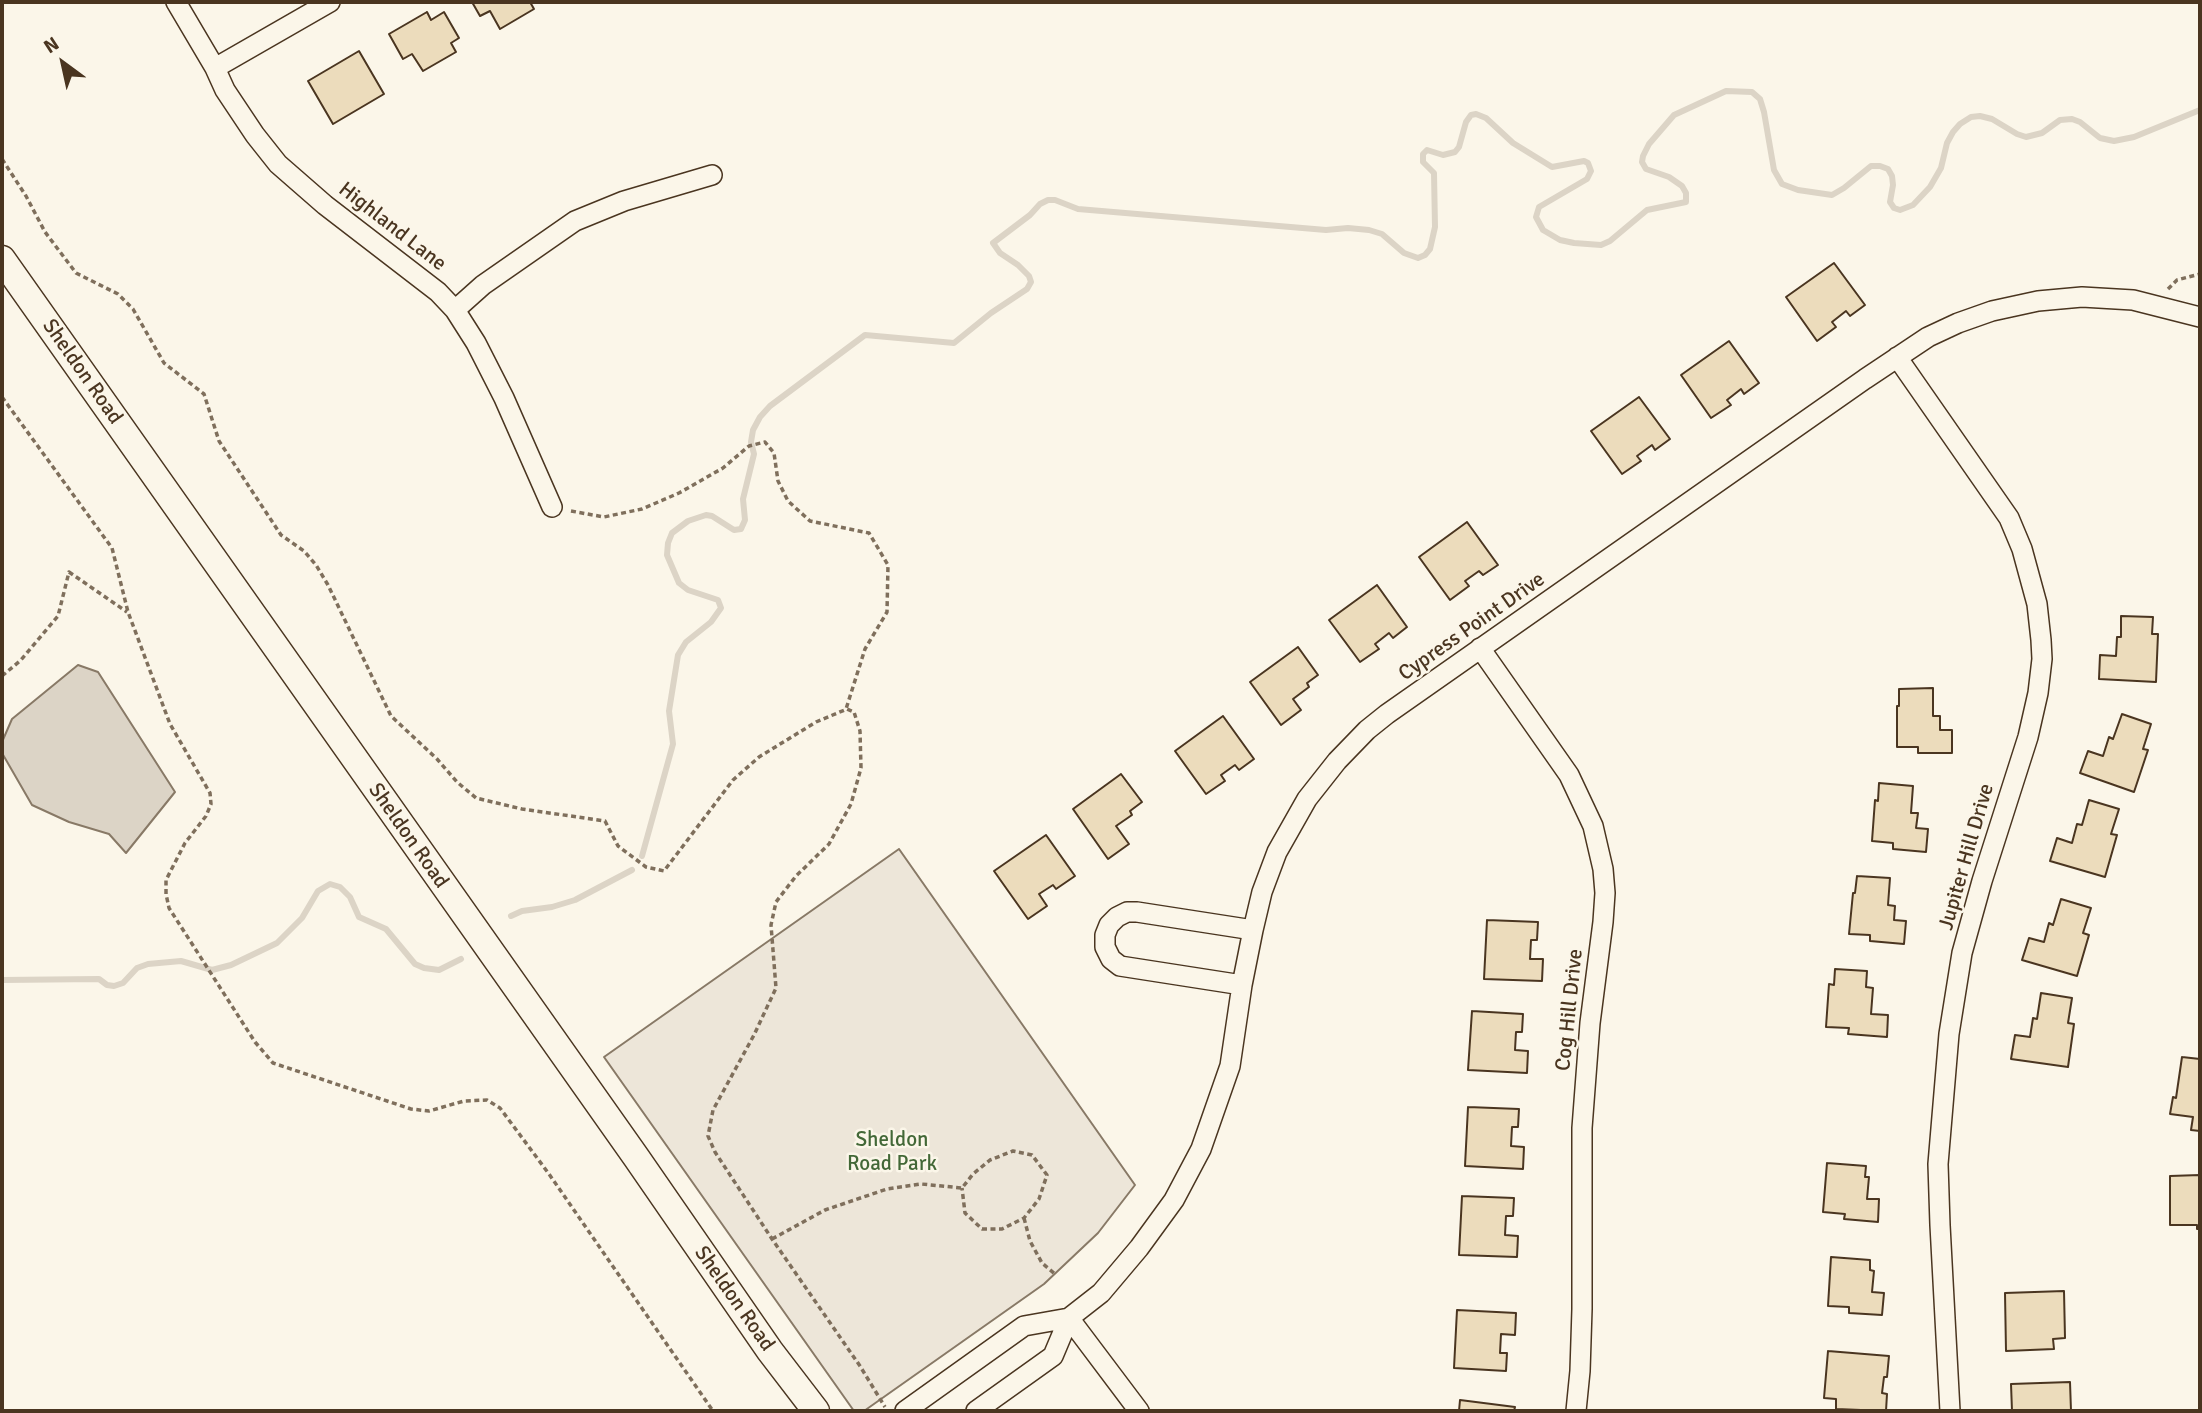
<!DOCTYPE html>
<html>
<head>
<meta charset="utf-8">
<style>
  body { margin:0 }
  #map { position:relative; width:2202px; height:1413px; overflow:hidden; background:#fbf6e9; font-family:Signika,sans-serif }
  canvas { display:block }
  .frame { position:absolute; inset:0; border:4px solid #4a3520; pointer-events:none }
  .north { position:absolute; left:28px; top:28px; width:70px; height:70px; -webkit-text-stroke:5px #fbf6e9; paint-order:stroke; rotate:327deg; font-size:19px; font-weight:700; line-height:28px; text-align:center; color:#4a3520 }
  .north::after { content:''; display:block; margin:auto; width:24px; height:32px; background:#4a3520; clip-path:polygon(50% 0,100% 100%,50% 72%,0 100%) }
</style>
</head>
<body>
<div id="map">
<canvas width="2202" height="1413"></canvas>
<div class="frame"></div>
<div class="north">N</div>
</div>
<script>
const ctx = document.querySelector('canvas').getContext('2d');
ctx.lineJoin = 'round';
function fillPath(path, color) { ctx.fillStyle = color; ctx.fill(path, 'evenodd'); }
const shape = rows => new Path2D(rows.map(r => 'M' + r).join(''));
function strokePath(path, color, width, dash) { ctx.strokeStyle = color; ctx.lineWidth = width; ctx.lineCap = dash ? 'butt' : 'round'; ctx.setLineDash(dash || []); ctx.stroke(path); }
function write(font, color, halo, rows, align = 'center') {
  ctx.font = font + ' Signika,sans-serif'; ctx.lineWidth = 5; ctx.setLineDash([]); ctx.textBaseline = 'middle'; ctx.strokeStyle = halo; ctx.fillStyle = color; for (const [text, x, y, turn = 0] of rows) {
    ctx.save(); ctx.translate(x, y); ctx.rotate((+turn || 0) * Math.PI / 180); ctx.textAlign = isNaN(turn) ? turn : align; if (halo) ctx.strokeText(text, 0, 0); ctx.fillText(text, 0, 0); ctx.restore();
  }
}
const green = shape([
  [899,849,1135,1185,1098,1233,1044,1284,864,1411,854,1411,604,1057,899,849]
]);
fillPath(green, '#ede6d9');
strokePath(green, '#887966', 2);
const water = shape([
  [78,665,98,672,175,792,126,853,109,834,69,822,32,805,2,753,2,742,12,719,78,665]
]);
fillPath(water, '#dcd4c6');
strokePath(water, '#887966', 2);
strokePath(shape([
  [642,856,673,744,669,711,678,655,686,642,711,622,721,608,718,600,688,590,679,583,667,555,668,543,672,533,688,521,706,515,712,516,734,530,741,529,745,520,743,499,754,454,751,442,753,430,760,417,770,406,865,335,954,343,991,313,1027,289,1031,282,1029,276,1018,265,1000,253,993,243,1030,215,1040,204,1048,200,1055,200,1078,209,1326,230,1348,228,1369,230,1382,234,1404,253,1418,258,1425,255,1430,249,1435,227,1434,173,1423,162,1423,154,1427,150,1443,155,1455,152,1459,147,1466,122,1471,115,1476,114,1486,118,1513,143,1552,167,1584,161,1588,163,1591,171,1587,179,1539,207,1536,217,1543,230,1560,240,1574,243,1601,245,1610,241,1647,210,1686,202,1686,193,1682,186,1669,177,1646,169,1642,162,1643,156,1649,144,1674,115,1726,91,1752,92,1760,99,1764,112,1774,170,1782,184,1798,190,1832,195,1844,188,1871,166,1880,166,1888,169,1892,176,1893,185,1890,202,1894,208,1900,210,1913,205,1930,187,1941,168,1947,143,1953,132,1960,124,1971,117,1980,116,1992,119,2017,134,2026,137,2042,133,2060,120,2072,119,2080,122,2100,138,2114,141,2134,137,2200,110],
  [511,916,522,911,552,907,575,900,632,870],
  [2,980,99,979,107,985,114,986,123,983,137,968,148,964,181,961,212,970,231,965,277,943,302,918,318,891,330,884,340,887,350,897,359,917,386,929,415,964,424,968,439,970,461,959]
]), '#dcd4c6', 6);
const building = shape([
  [472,2,530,2,534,9,500,29,490,11,480,16,472,2],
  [427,12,431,20,444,12,459,38,451,43,456,52,423,71,412,54,403,59,389,34,427,12],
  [359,51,384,94,333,124,308,81,359,51],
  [1834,263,1865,305,1850,316,1846,311,1832,322,1836,327,1817,341,1786,297,1834,263],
  [1729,341,1759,383,1744,394,1741,389,1727,400,1731,405,1711,418,1681,375,1729,341],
  [1639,397,1670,439,1655,450,1652,445,1637,456,1641,461,1622,474,1591,431,1639,397],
  [1467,522,1498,565,1483,575,1479,571,1465,581,1469,586,1450,600,1419,557,1467,522],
  [1377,585,1407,627,1393,638,1389,633,1375,644,1379,649,1360,662,1329,620,1377,585],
  [2121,616,2153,617,2152,634,2158,634,2156,682,2099,679,2100,655,2116,656,2117,637,2121,637,2121,616],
  [1298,647,1318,675,1307,683,1309,687,1293,699,1301,710,1281,725,1250,682,1298,647],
  [1933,688,1933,716,1940,716,1940,730,1952,730,1952,753,1918,753,1918,747,1897,747,1897,706,1899,706,1899,689,1933,688],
  [2122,714,2151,724,2143,749,2148,750,2134,792,2080,773,2088,751,2103,756,2109,737,2113,739,2122,714],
  [1223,716,1254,759,1239,770,1235,765,1221,775,1225,781,1206,794,1175,751,1223,716],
  [1121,774,1142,802,1130,811,1132,815,1116,826,1129,844,1108,859,1073,809,1121,774],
  [1879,783,1913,786,1911,813,1918,813,1916,828,1928,829,1926,852,1893,849,1893,843,1872,841,1875,800,1878,801,1879,783],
  [2089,800,2119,809,2111,834,2117,835,2105,877,2050,861,2057,838,2072,843,2077,824,2082,825,2089,800],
  [1046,835,1075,876,1056,889,1053,885,1039,894,1047,906,1028,919,994,871,1046,835],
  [1857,876,1890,878,1888,905,1895,906,1894,920,1906,921,1904,944,1870,941,1870,935,1849,934,1853,893,1855,893,1857,876],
  [2061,899,2091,908,2083,933,2089,935,2077,976,2022,960,2029,938,2044,942,2049,923,2053,925,2061,899],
  [1487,920,1538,922,1537,940,1531,940,1530,959,1543,959,1542,981,1484,979,1487,920],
  [1835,969,1867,971,1866,987,1873,988,1871,1014,1888,1015,1887,1037,1848,1034,1849,1028,1826,1027,1829,984,1834,985,1835,969],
  [2041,993,2072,998,2068,1023,2074,1024,2068,1067,2011,1059,2015,1035,2030,1037,2033,1018,2037,1019,2041,993],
  [1472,1011,1523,1014,1522,1032,1516,1032,1515,1050,1528,1051,1527,1073,1468,1070,1472,1011],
  [2182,1057,2200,1059,2200,1131,2191,1130,2193,1117,2170,1114,2173,1097,2176,1098,2182,1057],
  [1468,1107,1519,1109,1518,1127,1512,1127,1511,1146,1524,1147,1523,1169,1465,1166,1468,1107],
  [1827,1163,1866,1166,1865,1177,1869,1177,1867,1199,1879,1199,1878,1222,1844,1219,1845,1214,1823,1212,1827,1163],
  [2200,1175,2200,1229,2197,1229,2197,1225,2170,1225,2170,1176,2200,1175],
  [1462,1196,1514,1198,1513,1216,1506,1216,1505,1235,1518,1236,1517,1257,1459,1255,1462,1196],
  [1831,1257,1870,1260,1870,1270,1874,1271,1872,1292,1884,1293,1882,1315,1849,1313,1849,1307,1828,1306,1831,1257],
  [2064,1291,2065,1338,2053,1339,2054,1349,2006,1351,2005,1293,2064,1291],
  [1457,1310,1516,1313,1515,1335,1501,1334,1500,1353,1507,1353,1506,1371,1454,1368,1457,1310],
  [1828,1351,1889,1356,1887,1377,1884,1377,1882,1393,1887,1394,1886,1411,1836,1409,1836,1399,1824,1398,1828,1351],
  [2070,1382,2071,1411,2012,1411,2011,1384,2070,1382],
  [1460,1400,1515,1407,1514,1411,1459,1411,1460,1400]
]);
fillPath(building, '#ecdcbc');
strokePath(building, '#4a3520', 2);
const street = shape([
  [176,2,215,68,225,90,255,135,278,164,325,205,438,292,455,310,476,343,504,398,552,507],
  [215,68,330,2],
  [455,310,483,285,575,221,624,201,712,175],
  [1897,357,2009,518,2022,549,2037,604,2041,640,2042,659,2038,693,2028,737,1982,881,1962,953,1949,1034,1938,1164,1940,1225,1950,1411],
  [1480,648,1569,775,1593,826,1603,869,1605,893,1603,922,1590,1023,1582,1128,1582,1309,1580,1371,1576,1411],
  [1242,985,1120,966,1111,959,1105,947,1105,935,1109,925,1117,917,1127,912,1137,912,1253,930],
  [1069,1318,1139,1411],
  [905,1411,1024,1326,1069,1318,1101,1293,1139,1248,1174,1200,1201,1149,1230,1066,1242,985,1253,930,1262,892,1277,852,1307,799,1337,761,1367,730,1387,714,1865,379,1928,337,1958,323,1992,311,2038,301,2082,297,2133,300,2200,317],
  [976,1411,1053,1356,1069,1318]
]);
const secondary = shape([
  [2,259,636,1157,770,1351,816,1411]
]);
strokePath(street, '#4a3520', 22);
strokePath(secondary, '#4a3520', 29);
strokePath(shape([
  [2,159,26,196,45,232,76,273,118,294,133,309,164,363,204,394,219,441,281,535,304,551,316,565,328,585,391,716,437,759,457,782,476,798,522,809,605,821,618,846,646,867,664,871,733,780,759,757,816,722,847,709,854,712,860,731,861,768,851,804,829,844,796,876,776,902,771,925,776,988,754,1035,713,1110,708,1136,715,1152,772,1239,860,1366,885,1407],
  [2168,289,2177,280,2200,274],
  [2,397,112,548,128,612,170,724,210,793,211,804,206,816,185,843,166,880,166,894,169,908,255,1042,273,1063,411,1109,429,1111,464,1101,487,1100,500,1108,549,1174,713,1411],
  [571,511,604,517,642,509,679,493,723,468,749,446,765,442,774,453,778,481,788,501,810,521,869,533,888,565,887,612,865,649,846,709],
  [2,676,21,660,58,616,69,572,127,612],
  [1024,1218,1030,1241,1042,1263,1056,1275],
  [772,1239,825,1210,887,1189,921,1184,962,1188,973,1174,990,1160,1013,1151,1032,1155,1047,1175,1039,1199,1024,1218,1002,1229,982,1229,965,1213,962,1188]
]), '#7f6f5c', 3.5, [5, 3.5]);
strokePath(street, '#fbf6e9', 19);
strokePath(secondary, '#fbf6e9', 26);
write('21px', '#4a3520', '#fbf6e9', [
  ["Highland Lane",392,227,38],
  ["Sheldon Road",82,372,55],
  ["Cypress Point Drive",1472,627,-35],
  ["Sheldon Road",408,836,55],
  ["Jupiter Hill Drive",1967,857,-74],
  ["Cog Hill Drive",1570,1010,-84],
  ["Sheldon Road",734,1299,55]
]);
write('21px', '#436837', '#fbf6e9', [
  ["Sheldon",892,1140],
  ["Road Park",892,1164]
]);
</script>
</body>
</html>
